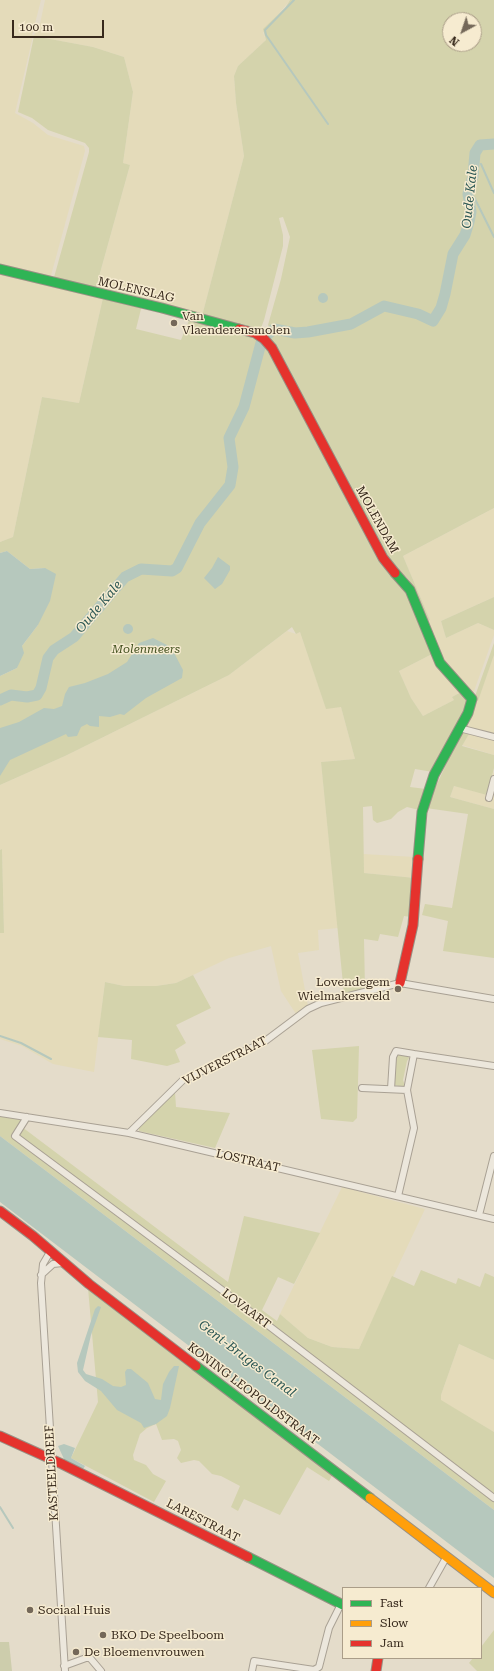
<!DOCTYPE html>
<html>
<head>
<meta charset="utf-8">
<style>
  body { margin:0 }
  #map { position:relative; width:494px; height:1671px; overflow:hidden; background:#e4dcca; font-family:"Roboto Serif",serif }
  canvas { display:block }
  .legend { position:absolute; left:342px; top:1587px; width:140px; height:72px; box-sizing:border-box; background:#f6ebd0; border:1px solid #aa9d88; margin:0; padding:5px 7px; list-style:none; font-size:12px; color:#37291c }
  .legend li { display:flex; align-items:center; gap:8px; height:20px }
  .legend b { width:20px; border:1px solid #aa9d88 }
  .north { position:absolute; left:442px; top:12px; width:40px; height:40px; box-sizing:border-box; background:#f6ebd0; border:1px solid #aa9d88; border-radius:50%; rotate:220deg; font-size:11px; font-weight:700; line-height:16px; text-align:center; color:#37291c }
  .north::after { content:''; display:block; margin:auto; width:14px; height:18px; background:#746859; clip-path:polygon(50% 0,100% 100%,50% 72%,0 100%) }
  .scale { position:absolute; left:12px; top:20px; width:92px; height:18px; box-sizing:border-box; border:2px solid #37291c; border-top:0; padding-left:5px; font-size:12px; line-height:14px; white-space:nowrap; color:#37291c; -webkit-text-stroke:3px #f6ebd0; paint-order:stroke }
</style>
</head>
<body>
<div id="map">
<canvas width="494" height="1671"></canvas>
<ul class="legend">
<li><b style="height:5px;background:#30b455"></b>Fast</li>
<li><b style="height:5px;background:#ff9f0a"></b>Slow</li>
<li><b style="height:5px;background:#e5322d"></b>Jam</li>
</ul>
<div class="north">N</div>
<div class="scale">100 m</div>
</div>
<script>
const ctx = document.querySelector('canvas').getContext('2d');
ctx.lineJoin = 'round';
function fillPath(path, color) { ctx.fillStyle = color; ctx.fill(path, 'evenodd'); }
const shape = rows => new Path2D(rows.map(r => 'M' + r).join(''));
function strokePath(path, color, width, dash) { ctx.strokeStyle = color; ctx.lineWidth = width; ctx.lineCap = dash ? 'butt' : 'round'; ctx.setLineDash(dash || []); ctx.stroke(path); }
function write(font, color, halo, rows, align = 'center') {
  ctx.font = font + ' "Roboto Serif",serif'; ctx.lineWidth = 3; ctx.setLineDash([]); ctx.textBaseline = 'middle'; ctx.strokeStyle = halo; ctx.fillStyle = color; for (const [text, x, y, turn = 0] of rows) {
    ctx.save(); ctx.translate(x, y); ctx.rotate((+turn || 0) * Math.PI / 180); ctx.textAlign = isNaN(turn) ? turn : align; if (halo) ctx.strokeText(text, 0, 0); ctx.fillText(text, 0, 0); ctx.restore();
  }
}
fillPath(shape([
  [0,0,41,0,32,35,34,35,40,24,45,0,290,0,263,33,266,40,238,66,234,76,236,103,244,156,202,316,95,291,130,165,123,163,133,92,124,57,93,47,33,36,15,113,33,123,48,135,84,146,85,151,50,279,0,266],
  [0,273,103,298,79,403,42,397,13,537,0,542],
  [494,508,494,597,441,621,446,638,478,623,494,630,494,635,473,694,445,666,427,621,430,620,403,556],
  [287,631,296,634,300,632,326,708,341,707,355,759,321,762,338,928,318,930,319,950,298,953,308,1006,298,1017,281,991,271,946,229,958,176,983,156,986,124,986,105,982,94,1072,53,1064,22,1046,0,1039,0,933,4,933,2,849,0,850,0,785,65,756,229,675],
  [434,653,463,691,452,697,454,700,423,716,411,698,399,671],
  [494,655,494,734,470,728,468,726],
  [469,734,494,740,494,755,462,745],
  [494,771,494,809,450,797,454,786,487,794],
  [363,854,415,857,415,878,364,873],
  [342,1187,425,1209,359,1349,332,1347,308,1338,280,1314],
  [459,1344,494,1360,494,1432,441,1401,441,1395]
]), '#e4dbba');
fillPath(shape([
  [290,0,494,0,494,508,403,556,430,620,427,621,409,580,387,557,270,340,275,333,279,333,308,335,353,326,378,310,383,309,392,309,428,322,431,319,400,307,381,304,358,319,345,324,336,323,296,331,271,330,268,325,281,279,290,237,283,217,279,218,283,235,283,246,264,320,261,328,258,331,202,316,244,156,236,103,234,76,238,66,266,40,263,29,285,8],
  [450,20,474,20,474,44,450,44],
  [34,36,93,47,124,57,133,92,123,163,130,165,95,291,53,281,89,152,89,148,85,143,48,130,32,118,18,112],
  [103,298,142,305,136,329,181,340,190,318,258,339,241,406,233,427,237,428,245,412,249,401,258,357,266,344,379,556,402,581,434,653,399,671,411,698,423,716,454,700,452,697,463,691,469,704,433,772,415,769,410,787,426,789,419,810,407,807,398,812,391,819,377,823,373,820,372,806,363,807,364,873,415,878,411,917,404,916,398,937,380,934,378,941,364,939,365,989,344,994,321,762,355,759,341,707,326,709,300,632,296,634,292,627,229,675,65,756,0,785,0,676,17,668,22,646,38,625,45,568,30,569,7,551,0,553,0,542,13,537,42,397,79,403],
  [146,566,168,568,174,566,168,576,146,571,126,580,115,590,76,639,72,635,110,588,123,575,133,569],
  [494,597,494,630,478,623,446,638,441,621],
  [494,643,494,655,478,701,474,699],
  [461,732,469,734,462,746,494,755,494,768,487,795,454,786,450,797,494,809,494,958,443,951,448,921,422,915,425,904,452,908,468,814,426,808],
  [2,849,4,933,0,933,0,850],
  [193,975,211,1008,176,1025,186,1043,175,1050,180,1062,167,1066,131,1059,132,1040,98,1037,105,982,124,986,156,986,176,983],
  [359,1046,357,1118,353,1122,321,1119,312,1050],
  [397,1053,408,1055,409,1058,407,1061,403,1080,405,1086,403,1087,394,1085,395,1057],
  [175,1092,176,1107,230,1113,215,1148,139,1131,139,1127],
  [0,1112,27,1117,22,1127,228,1282,244,1216,320,1233,294,1284,278,1277,262,1310,277,1321,280,1314,308,1338,332,1347,359,1349,392,1276,414,1286,421,1270,456,1284,458,1278,480,1287,485,1273,494,1277,494,1360,459,1344,441,1395,441,1400,494,1432,494,1510,0,1136],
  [88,1288,333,1474,329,1481,307,1467,280,1515,244,1499,238,1511,231,1507,240,1486,221,1476,212,1474,199,1461,194,1460,181,1463,177,1458,181,1450,178,1441,174,1439,162,1440,156,1424,147,1428,140,1434,133,1455,134,1460,146,1465,153,1474,166,1481,154,1502,71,1458,98,1402],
  [494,1630,494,1671,477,1671,469,1663,473,1658,481,1658,481,1647]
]), '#d4d3ac');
fillPath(shape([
  [0,1642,9,1642,12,1671,0,1671]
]), '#cdcdac');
fillPath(shape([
  '318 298a5 5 0 1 1 10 0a5 5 0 1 1-10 0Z',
  [7,551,30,569,45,568,56,574,50,601,38,625,22,646,24,653,17,668,0,676,0,553],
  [218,557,230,566,230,570,222,584,215,589,204,578,212,568],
  '123 629a5 5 0 1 1 10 0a5 5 0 1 1-10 0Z',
  [153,638,171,647,183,670,182,678,146,698,124,715,120,714,110,717,99,716,99,727,90,726,87,724,81,727,77,736,68,737,66,734,10,760,0,776,0,728,19,722,44,708,54,709,62,706,65,694,69,687,85,683,108,674,127,662,139,643],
  [0,1136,494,1510,494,1578,0,1202],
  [98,1306,101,1307,91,1335,83,1370,86,1374,102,1379,113,1386,121,1387,126,1385,125,1372,127,1369,131,1369,148,1383,155,1399,161,1400,163,1384,169,1372,174,1366,179,1366,170,1408,167,1416,156,1424,144,1428,141,1423,117,1410,101,1391,85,1381,78,1372,77,1363,95,1309],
  [64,1444,75,1448,71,1458,85,1466,83,1469,64,1459,58,1446]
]), '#b6c8bd');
strokePath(shape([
  [294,0,265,30,266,35,328,124],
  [481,164,494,193],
  [474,197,494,237],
  [0,1036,21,1043,51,1059],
  [0,1507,13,1528]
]), '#b6c8bd', 2);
strokePath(shape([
  [267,335,274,329,295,333,308,332,351,324,384,306,418,314,433,321,441,308,445,294,453,254,465,235,469,222,471,212,468,194,473,176,475,153,480,145,494,144],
  [0,700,11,695,27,697,37,695,41,688,48,658,54,650,74,637,125,577,141,569,172,571,177,568,200,523,230,485,233,467,229,438,244,407,261,343]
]), '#b6c8bd', 11);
const street = shape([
  [459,728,494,737],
  [489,798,494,779],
  [362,1088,407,1090],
  [391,1089,393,1057,396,1051,414,1054],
  [0,1113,129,1133,494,1219],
  [27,1117,15,1136,222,1290,494,1498],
  [129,1133,183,1080,264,1042,308,1009,321,1003,400,983,494,999],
  [398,1196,414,1128,407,1090,414,1054,494,1066],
  [479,1215,494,1156],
  [50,1252,43,1264,41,1283,65,1671],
  [41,1275,53,1264,63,1263],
  [429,1588,447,1556],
  [64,1666,86,1658,90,1658,101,1671],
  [252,1671,254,1661,314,1670,319,1667,329,1628,341,1604]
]);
const fast = shape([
  [0,269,162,308,239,329],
  [395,573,410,590,440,663,472,699,468,713,434,775,422,812,418,859],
  [196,1366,370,1498],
  [248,1557,343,1605]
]);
const slow = shape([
  [370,1498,494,1593]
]);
const jam = shape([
  [239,329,255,333,264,339,272,348,383,558,395,573],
  [400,983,413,925,418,859],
  [0,1211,33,1236,89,1284,196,1366],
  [0,1436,62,1464,248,1557],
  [376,1671,378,1658]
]);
strokePath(street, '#a9a194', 8);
strokePath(fast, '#989084', 11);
strokePath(slow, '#989084', 11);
strokePath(jam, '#989084', 11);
strokePath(street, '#ece7dc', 6);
strokePath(fast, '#30b455', 9);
strokePath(slow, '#ff9f0a', 9);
strokePath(jam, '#e5322d', 9);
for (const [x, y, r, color] of [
  [174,323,4,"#746859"],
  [398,989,4,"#746859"],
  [30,1610,4,"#746859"],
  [103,1635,4,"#746859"],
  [76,1652,4,"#746859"]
]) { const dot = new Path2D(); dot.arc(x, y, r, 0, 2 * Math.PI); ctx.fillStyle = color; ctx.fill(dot); strokePath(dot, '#f6ebd0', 1.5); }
write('12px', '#37291c', '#f6ebd0', [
  ["MOLENSLAG",136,290,13],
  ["MOLENDAM",377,520,61],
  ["VIJVERSTRAAT",225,1061,-27],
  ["LOSTRAAT",248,1161,13],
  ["LOVAART",246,1309,37],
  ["KONING LEOPOLDSTRAAT",253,1394,37],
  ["KASTEELDREEF",52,1473,-93],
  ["LARESTRAAT",203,1521,27]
]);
write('12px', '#37291c', '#f6ebd0', [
  ["Van",182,316],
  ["Vlaenderensmolen",182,330],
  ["Lovendegem",390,982,"right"],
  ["Wielmakersveld",390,996,"right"],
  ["Sociaal Huis",38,1610],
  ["BKO De Speelboom",111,1635],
  ["De Bloemenvrouwen",84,1652]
], 'left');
write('italic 12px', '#475423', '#f6ebd0', [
  ["Molenmeers",146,649]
]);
write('italic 13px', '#2b5754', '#f6ebd0', [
  ["Oude Kale",470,197,-84],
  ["Oude Kale",99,607,-50],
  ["Gent-Bruges Canal",247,1359,37]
]);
</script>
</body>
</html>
